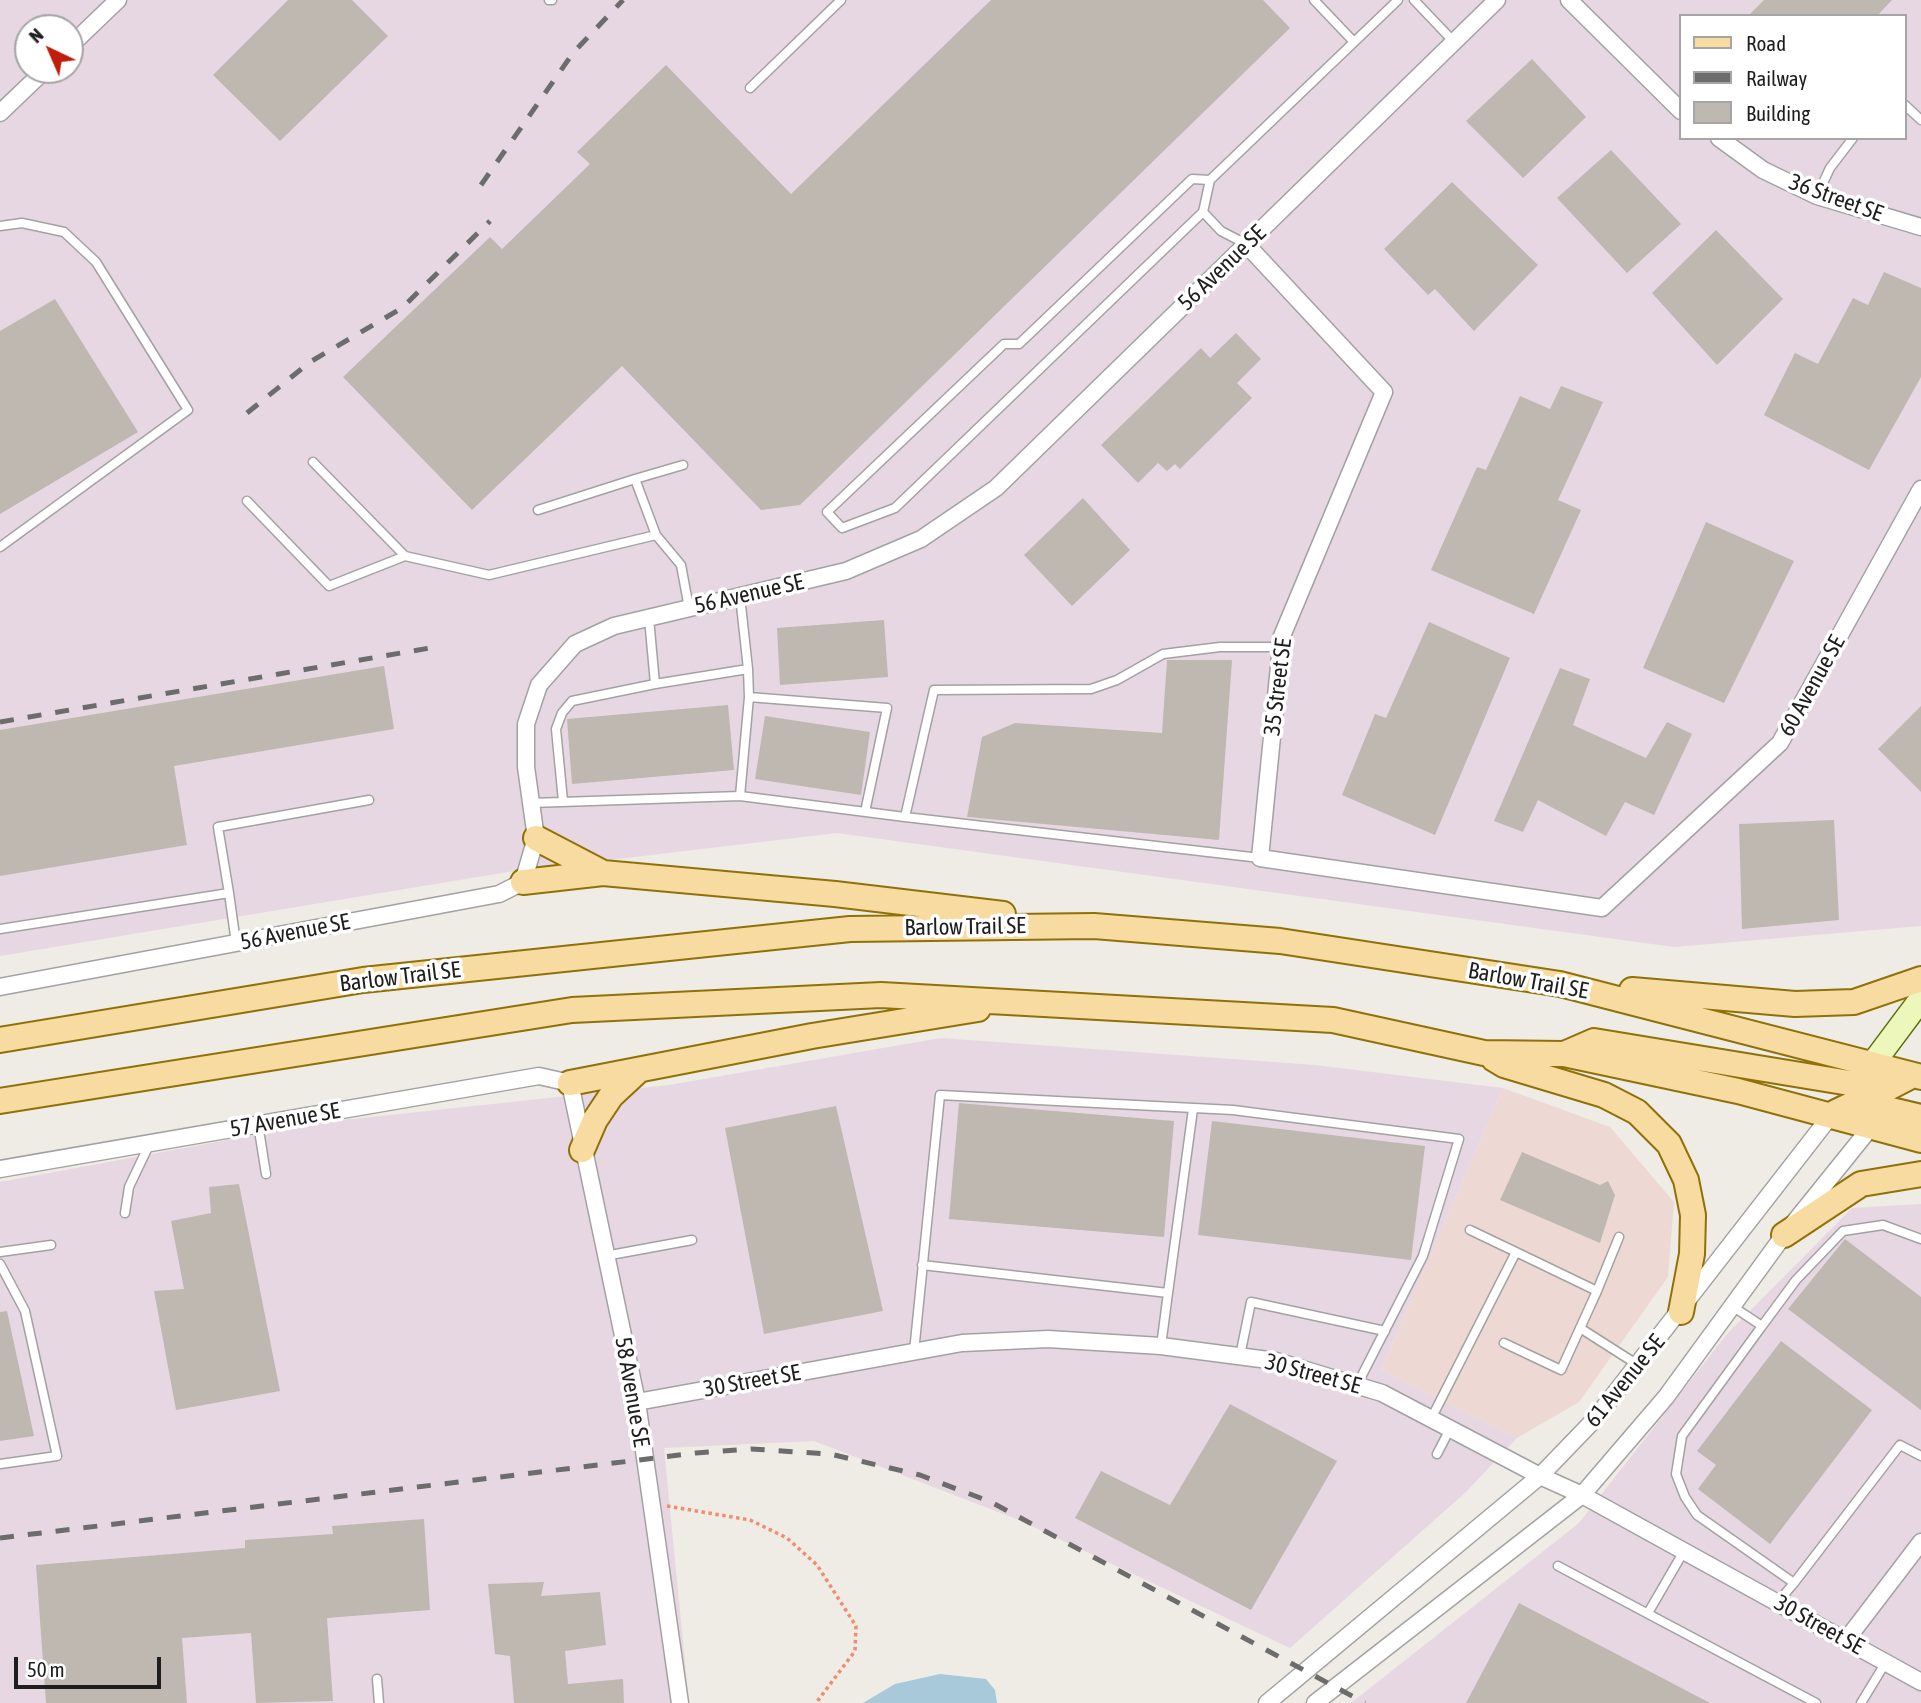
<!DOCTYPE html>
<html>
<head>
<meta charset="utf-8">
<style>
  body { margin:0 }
  #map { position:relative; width:1921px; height:1703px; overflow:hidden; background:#eeece4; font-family:"Asap Condensed",sans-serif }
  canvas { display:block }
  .legend { position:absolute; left:1679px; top:14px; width:228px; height:126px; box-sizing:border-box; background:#fff; border:2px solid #a5a5a5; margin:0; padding:9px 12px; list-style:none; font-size:21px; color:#1e1e1e }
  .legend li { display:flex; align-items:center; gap:14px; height:35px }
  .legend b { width:35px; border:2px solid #a5a5a5 }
  .north { position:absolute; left:14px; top:14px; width:70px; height:70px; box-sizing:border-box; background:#fff; border:2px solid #a5a5a5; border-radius:50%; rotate:316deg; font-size:19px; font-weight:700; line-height:28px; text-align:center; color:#1e1e1e }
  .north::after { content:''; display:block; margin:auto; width:24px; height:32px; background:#c11d0b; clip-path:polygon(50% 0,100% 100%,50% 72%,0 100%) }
  .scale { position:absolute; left:14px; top:1657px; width:147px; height:32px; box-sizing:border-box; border:4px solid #1e1e1e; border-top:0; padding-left:9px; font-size:21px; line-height:24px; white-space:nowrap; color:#1e1e1e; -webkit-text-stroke:5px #fff; paint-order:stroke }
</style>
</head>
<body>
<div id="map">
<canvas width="1921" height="1703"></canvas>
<ul class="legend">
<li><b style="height:9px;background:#f7dba1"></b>Road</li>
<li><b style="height:9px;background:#6c6c6c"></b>Railway</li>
<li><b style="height:19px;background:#bfb8b1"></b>Building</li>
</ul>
<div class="north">N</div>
<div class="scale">50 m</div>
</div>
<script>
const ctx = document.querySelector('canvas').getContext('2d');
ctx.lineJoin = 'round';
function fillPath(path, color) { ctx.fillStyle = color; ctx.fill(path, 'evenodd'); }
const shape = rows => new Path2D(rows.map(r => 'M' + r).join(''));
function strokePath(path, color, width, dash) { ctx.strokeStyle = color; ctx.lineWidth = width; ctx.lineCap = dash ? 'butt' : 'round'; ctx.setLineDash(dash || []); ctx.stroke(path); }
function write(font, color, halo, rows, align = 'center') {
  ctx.font = font + ' "Asap Condensed",sans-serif'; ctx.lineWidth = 7; ctx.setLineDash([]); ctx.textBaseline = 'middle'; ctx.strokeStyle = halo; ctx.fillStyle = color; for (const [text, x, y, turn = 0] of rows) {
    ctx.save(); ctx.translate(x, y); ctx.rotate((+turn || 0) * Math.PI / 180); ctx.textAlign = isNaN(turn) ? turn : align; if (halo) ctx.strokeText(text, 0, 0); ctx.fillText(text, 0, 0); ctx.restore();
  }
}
fillPath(shape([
  [1503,1088,1610,1127,1674,1202,1668,1277,1579,1402,1517,1438,1381,1370]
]), '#eed8d4');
fillPath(shape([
  [0,0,1921,0,1921,926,1674,947,837,833,508,872,0,956],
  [1681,16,1905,16,1905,138,1681,138],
  [28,28,70,28,70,70,28,70],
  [941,1038,1315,1065,1503,1088,1381,1370,1517,1438,1466,1492,1290,1648,1019,1520,814,1441,664,1448,689,1703,0,1703,0,1182,325,1122,669,1085],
  [1921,1204,1921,1703,1351,1703,1579,1523,1727,1334,1852,1208]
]), '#e7d7e2');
fillPath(shape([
  [940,1674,986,1679,995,1690,997,1703,863,1703,895,1684]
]), '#a7c9da');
fillPath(shape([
  [288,0,352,0,388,36,280,141,213,75],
  [991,0,1263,0,1290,28,800,505,761,510,622,366,472,510,343,377,490,237,502,249,590,164,577,152,666,65,791,194],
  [1764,0,1892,0,1877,16,1748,16],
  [1532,59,1586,117,1523,178,1466,121],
  [1611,150,1681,224,1627,273,1557,198],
  [1452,182,1538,265,1474,331,1435,289,1428,295,1384,249],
  [1716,230,1783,299,1717,365,1652,293],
  [1884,272,1921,288,1921,377,1869,470,1764,415,1795,353,1818,364,1853,298,1868,305],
  [55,299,138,432,0,514,0,331],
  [1236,333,1261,359,1237,383,1252,398,1180,469,1175,464,1167,471,1158,463,1138,483,1101,445,1201,348,1210,358],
  [1561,386,1603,402,1558,500,1581,510,1534,614,1431,570,1477,467,1486,470,1520,396,1550,409],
  [1083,498,1130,550,1072,606,1024,555],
  [1706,522,1794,561,1724,703,1643,668],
  [884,620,888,677,780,685,777,628],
  [1429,622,1510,658,1435,835,1342,795,1375,714,1386,718],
  [1167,660,1232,660,1219,840,967,817,982,737,1015,723,1162,733],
  [384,666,394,729,174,766,187,845,0,876,0,730],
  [1560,668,1590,679,1573,725,1646,758,1667,722,1692,734,1654,815,1625,802,1606,836,1538,800,1523,832,1494,821],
  [728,705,734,770,572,784,567,719],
  [1921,706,1921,792,1878,749],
  [765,716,870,732,861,795,755,779],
  [1834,820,1839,920,1742,929,1739,824],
  [959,1103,1174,1121,1164,1237,949,1219],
  [836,1106,883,1311,764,1334,725,1128],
  [1212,1121,1425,1146,1411,1260,1198,1235],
  [1522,1152,1600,1185,1608,1181,1615,1195,1600,1243,1500,1200],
  [239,1184,280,1391,176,1410,154,1291,184,1289,171,1221,211,1213,209,1187],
  [1845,1239,1921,1297,1921,1410,1788,1309],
  [7,1311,34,1436,0,1441,0,1312],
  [1781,1341,1872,1410,1770,1544,1698,1489,1716,1465,1697,1451],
  [1230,1404,1337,1461,1251,1610,1075,1518,1101,1471,1170,1505],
  [424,1519,430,1610,327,1618,333,1701,256,1703,251,1633,182,1638,187,1703,46,1703,36,1565,245,1548,245,1540,333,1534,332,1526],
  [544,1582,541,1596,600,1592,606,1645,565,1651,568,1684,623,1679,624,1703,514,1703,510,1656,495,1654,488,1584],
  [1519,1603,1710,1703,1466,1703]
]), '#bfb8b1');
const lane = shape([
  [549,0,552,0],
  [1314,0,1354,42],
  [1414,0,1454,42],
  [750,88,841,0],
  [1905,105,1921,120],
  [1210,180,1192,179,1019,344,1004,344,827,512,842,528,895,508,1203,212,1221,231,1246,244],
  [1817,196,1830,168,1853,138],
  [1203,212,1210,180,1398,0],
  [0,226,22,223,64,232,96,262,188,410,0,547],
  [247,501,329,586,405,556,313,462],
  [538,510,635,479],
  [656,535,681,565,689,608],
  [405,556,489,575,656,535,635,479,683,465],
  [655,684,748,669,740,596],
  [749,697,887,708,865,812],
  [740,796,749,697,748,669],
  [563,801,556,729,562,713,572,701,655,684,649,618],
  [531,803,740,796,905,817],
  [1260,858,905,817,934,690,1091,689,1117,680,1163,654,1220,647,1281,647],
  [229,893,236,943],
  [0,929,229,893,218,827,369,800],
  [258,1124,266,1174],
  [125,1213,129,1187,150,1143],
  [0,1252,51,1245],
  [605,1256,692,1240],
  [0,1264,25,1311,57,1456,0,1464],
  [922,1265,1168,1293,1161,1346],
  [1597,1291,1619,1237],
  [1168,1293,1193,1109],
  [1732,1306,1762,1326,1682,1436,1676,1474,1685,1497,1697,1515,1794,1583,1778,1602],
  [1762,1326,1796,1280,1843,1231,1883,1225,1921,1239],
  [1580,1328,1638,1365],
  [1504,1343,1561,1370,1597,1291,1516,1252],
  [914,1352,940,1095,1233,1110,1459,1139,1423,1256,1357,1385],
  [1240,1356,1251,1302,1385,1331],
  [1431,1419,1516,1252,1470,1230],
  [1437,1454,1450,1429],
  [1558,1566,1816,1703],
  [1794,1583,1900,1445,1921,1456],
  [1648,1613,1684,1551],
  [377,1679,379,1703],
  [1861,1703,1886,1662]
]);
const street = shape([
  [1569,0,1681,111],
  [70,46,118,0],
  [0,113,45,70],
  [1719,138,1763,170,1817,196,1921,227],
  [1246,244,1384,392,1282,636,1260,858,1602,908,1780,743,1921,489],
  [0,987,499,894,523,882,536,838,526,767,526,724,539,685,575,644,614,626,846,571,921,539,996,488,1497,0],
  [0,1169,539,1076,570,1083,637,1402,680,1703],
  [637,1402,962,1343,1048,1339,1161,1346,1276,1361,1382,1393,1540,1476,1582,1495,1921,1682],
  [1847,1639,1921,1542],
  [1267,1703,1540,1476,1595,1419,1832,1114],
  [1315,1703,1582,1495,1666,1397,1784,1235,1871,1127]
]);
const secondary = shape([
  [1862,1078,1921,999]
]);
const primary = shape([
  [536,838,603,873],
  [523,882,603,873,835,894,1003,914],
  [1632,990,1795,1004,1854,1002,1921,979],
  [0,1040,363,980,850,929,1094,926,1280,941,1560,984,1921,1077],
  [1564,1054,1594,1041,1886,1089,1913,1075],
  [1494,1059,1504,1065,1604,1095,1637,1112,1669,1144,1686,1180,1693,1215,1692,1254,1681,1312],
  [570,1083,812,1036,978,1009],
  [0,1101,572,1010,881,995,1333,1020,1484,1053,1564,1054,1738,1091,1921,1140],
  [1836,1112,1857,1102,1921,1117],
  [582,1150,595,1120,611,1096,639,1070],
  [1784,1235,1861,1184,1921,1174]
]);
strokePath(lane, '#a2a2a2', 11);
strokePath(street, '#a2a2a2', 19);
strokePath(secondary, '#5a6f0a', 26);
strokePath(primary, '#907108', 28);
strokePath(shape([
  [667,1506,750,1520,787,1538,817,1565,856,1626,855,1651,816,1703]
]), '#f28c71', 3.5, [3.5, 3.5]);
strokePath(lane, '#fff', 8);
strokePath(street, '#fff', 16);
strokePath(secondary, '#edf6bb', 23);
strokePath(primary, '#f7dba1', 24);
strokePath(shape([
  [481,185,573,53,623,0],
  [247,413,310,362,402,308,490,221],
  [0,722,430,648],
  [0,1538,696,1453,751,1449,830,1454,920,1475,991,1502,1365,1703]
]), '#6c6c6c', 5, [14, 14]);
write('23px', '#1e1e1e', '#fff', [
  ["36 Street SE",1836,198,20],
  ["56 Avenue SE",1222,268,-44],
  ["56 Avenue SE",749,594,-13],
  ["60 Avenue SE",1812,686,-61],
  ["35 Street SE",1278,687,-83],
  ["Barlow Trail SE",965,927,-1],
  ["56 Avenue SE",295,932,-11],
  ["Barlow Trail SE",400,977,-7],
  ["Barlow Trail SE",1528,981,10],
  ["57 Avenue SE",285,1120,-10],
  ["30 Street SE",1313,1374,15],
  ["30 Street SE",752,1381,-10],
  ["61 Avenue SE",1625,1381,-51],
  ["58 Avenue SE",632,1392,80],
  ["30 Street SE",1819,1625,29]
]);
</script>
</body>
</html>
